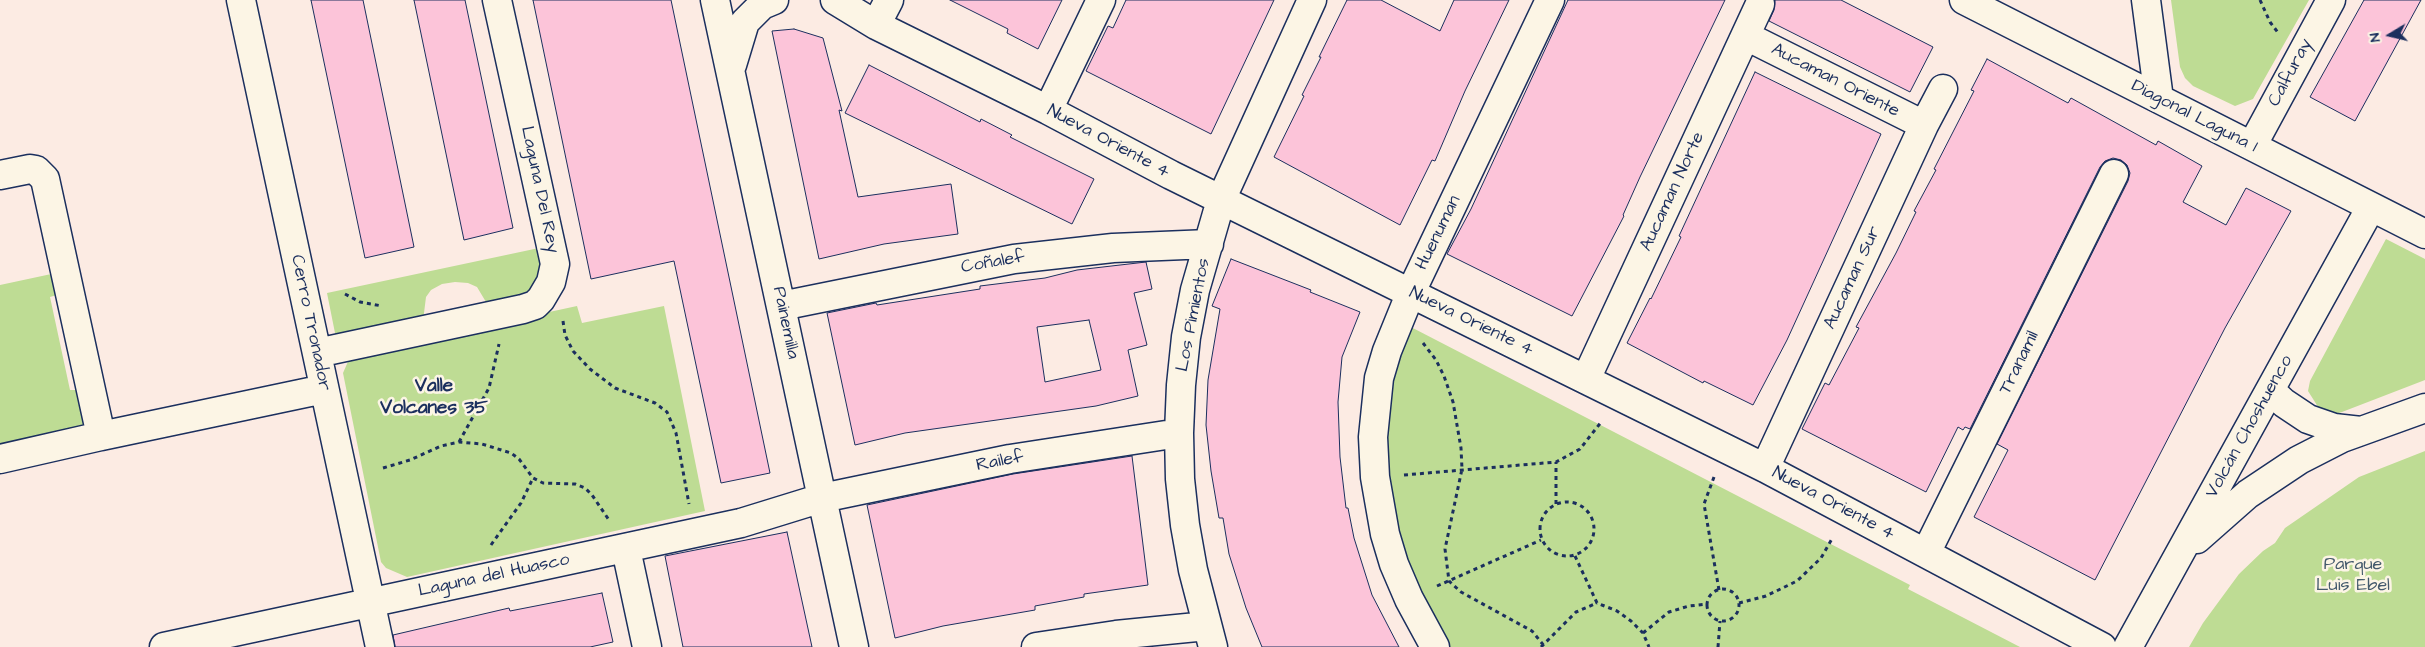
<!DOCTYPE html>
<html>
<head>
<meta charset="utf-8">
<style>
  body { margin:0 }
  #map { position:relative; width:2425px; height:647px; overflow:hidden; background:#fcebe3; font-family:"Architects Daughter",sans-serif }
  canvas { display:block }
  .north { position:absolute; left:2365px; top:10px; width:50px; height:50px; -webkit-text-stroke:4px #fcf5e5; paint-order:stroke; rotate:261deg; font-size:14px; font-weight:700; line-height:20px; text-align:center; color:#1b2f5e }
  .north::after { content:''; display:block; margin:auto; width:18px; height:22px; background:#1b2f5e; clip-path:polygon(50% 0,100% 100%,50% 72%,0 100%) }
</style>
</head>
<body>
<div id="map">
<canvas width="2425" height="647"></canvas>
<div class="north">N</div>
</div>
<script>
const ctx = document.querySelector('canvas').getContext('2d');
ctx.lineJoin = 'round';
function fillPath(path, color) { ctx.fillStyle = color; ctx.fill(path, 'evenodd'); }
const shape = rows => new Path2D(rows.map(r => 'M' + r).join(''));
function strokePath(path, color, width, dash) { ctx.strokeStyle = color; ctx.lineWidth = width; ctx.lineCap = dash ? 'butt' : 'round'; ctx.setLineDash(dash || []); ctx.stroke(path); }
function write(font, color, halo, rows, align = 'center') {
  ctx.font = font + ' "Architects Daughter",sans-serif'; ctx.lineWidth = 5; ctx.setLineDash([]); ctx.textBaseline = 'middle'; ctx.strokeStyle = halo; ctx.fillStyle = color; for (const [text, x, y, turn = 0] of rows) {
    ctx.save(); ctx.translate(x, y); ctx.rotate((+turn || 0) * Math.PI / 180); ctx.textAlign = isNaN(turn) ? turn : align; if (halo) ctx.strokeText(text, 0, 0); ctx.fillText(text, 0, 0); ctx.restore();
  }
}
fillPath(shape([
  [2171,0,2309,0,2253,99,2235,106,2193,86,2185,78,2180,67],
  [2386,239,2425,259,2425,380,2342,412,2335,414,2320,410,2308,391,2310,381],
  [539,248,542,256,539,289,489,307,477,287,468,283,455,282,442,284,431,290,426,297,423,321,339,337,335,333,327,293],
  [56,273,60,294,50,297,70,390,81,390,85,426,0,447,0,285],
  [577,306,582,323,664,306,705,511,407,577,386,568,381,562,343,373,350,357,355,354],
  [1407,325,1910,585,1908,589,2020,647,1449,647,1428,612,1410,572,1394,514,1385,449,1388,394],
  [2425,451,2425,647,2189,647,2203,623,2239,574,2263,551,2275,543,2285,528,2359,477]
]), '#bedc94');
const building = shape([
  [311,0,363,0,414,247,365,258,311,0],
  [414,0,465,0,513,228,464,240,414,0],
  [533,0,671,0,770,473,721,483,674,261,591,279,533,0],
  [950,0,1062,0,1038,49,1007,33,1008,29,950,0],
  [1126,0,1274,0,1211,134,1086,71,1108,26,1113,28,1126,0],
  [1347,0,1381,0,1440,31,1454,0,1509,0,1465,91,1435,161,1432,160,1400,225,1274,157,1304,96,1302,95,1321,57,1319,57,1347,0],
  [1568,0,1725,0,1640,177,1623,215,1624,216,1572,316,1447,254,1471,209,1568,0],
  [1775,0,1841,0,1933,47,1910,92,1769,21,1774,10,1775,0],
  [2364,0,2421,0,2355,121,2310,97,2364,0],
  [794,29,823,38,842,111,839,110,858,197,951,184,958,234,884,244,819,259,772,31,794,29],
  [1987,59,2068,103,2071,98,2156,145,2158,141,2202,166,2183,202,2226,225,2246,188,2291,211,2225,328,2095,580,1974,517,2008,450,1997,444,2128,181,2130,173,2127,165,2121,160,2113,158,2105,161,2100,167,1970,429,1965,427,1963,430,1958,427,1926,492,1802,429,1825,383,1829,385,1859,328,1856,327,1896,253,1916,212,1914,211,1936,170,1934,169,1974,91,1971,90,1987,59],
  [869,65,980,122,981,119,1012,135,1010,137,1094,179,1072,224,845,113,869,65],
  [1755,72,1881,134,1787,340,1753,405,1704,381,1703,383,1627,343,1650,298,1651,299,1681,237,1679,236,1755,72],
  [1231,259,1311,290,1310,292,1360,312,1342,357,1338,402,1340,457,1346,508,1348,508,1354,538,1372,595,1399,647,1262,647,1246,608,1229,554,1223,518,1219,518,1211,471,1206,425,1208,380,1220,309,1212,306,1231,259],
  [1146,262,1152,289,1134,293,1147,345,1128,350,1138,396,1096,406,905,433,855,445,827,313,876,303,877,305,980,289,980,286,1045,278,1077,270,1146,262],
  [1089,320,1101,370,1045,382,1037,327,1089,320],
  [1132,456,1148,585,1084,594,1084,597,1035,606,1035,610,943,626,895,638,867,505,1013,474,1132,456],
  [787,532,812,647,683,647,665,556,787,532],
  [602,593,613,642,590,647,395,647,393,635,509,608,510,611,602,593]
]);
fillPath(building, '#fcc4d9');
strokePath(building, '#1b2f5e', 1);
const minor = shape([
  [241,0,380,647],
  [715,0,854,647],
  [835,0,876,25,1048,110,1171,175,1765,468,2102,647],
  [1964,0,2425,234],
  [2146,0,2159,99],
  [876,25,889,0],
  [1746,36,1924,125],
  [732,65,745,22,762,5,774,0],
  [1048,110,1101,0],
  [2252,146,2331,0],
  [0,175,30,169,36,170,45,179,101,436,0,459],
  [781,306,1014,259,1113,248,1209,244],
  [317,353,523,309,535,305,541,299,551,282,555,264,497,0],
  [1586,379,1760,4],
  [2270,390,2284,403,2308,419,2334,428,2361,431],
  [101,436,324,389],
  [1765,468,1924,125,1943,89],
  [2197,539,2248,494,2299,460,2342,438,2425,408],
  [626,549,647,647],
  [1926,553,2114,174],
  [164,647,741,523,822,498,1010,459,1179,433],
  [1036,647,1116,635,1207,626],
  [1213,647,1193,570,1185,525,1180,479,1179,433,1181,385,1186,337,1195,290,1221,200,1312,0],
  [1435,647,1409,599,1394,564,1385,534,1375,477,1373,437,1379,378,1387,351,1411,292,1550,0],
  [2128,647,2371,207]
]);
strokePath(minor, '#1b2f5e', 31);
strokePath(shape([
  [2260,0,2270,22,2279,34],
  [345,294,360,302,382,306],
  [563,321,565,335,573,351,590,369,615,388,655,403,667,412,676,433,689,504],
  [1423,343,1436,360,1444,376,1453,402,1461,448,1462,469,1445,549,1449,581,1461,592,1532,631,1545,647],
  [459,442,489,388,499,344],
  [383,468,410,460,441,446,459,442,482,444,511,453,519,459,533,478,543,483,575,484,585,488,592,495,609,520],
  [1404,475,1556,462,1580,449,1602,421],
  [1714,477,1704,504,1719,590],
  '1540 529a27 27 0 1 1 54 0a27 27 0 1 1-54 0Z',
  [1556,504,1556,462],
  [491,545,521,503,533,478],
  [1575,556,1597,603,1617,611,1631,621,1643,633,1649,647],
  [1437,586,1541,540],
  '1707 605a16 16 0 1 1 32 0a16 16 0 1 1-32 0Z',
  [1739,603,1766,596,1797,581,1821,558,1833,537],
  [1643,633,1669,612,1689,606,1708,604],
  [1541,647,1576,612,1597,603],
  [1718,647,1720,621]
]), '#1b2f5e', 3, [4, 4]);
strokePath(minor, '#fcf5e5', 28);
write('18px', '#1b2f5e', '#fcf5e5', [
  ["Calfuray",2291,73,-62],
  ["Aucaman Oriente",1835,81,27],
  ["Diagonal Laguna 1",2194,117,27],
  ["Nueva Oriente 4",1108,142,28],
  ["Laguna Del Rey",539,190,78],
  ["Aucaman Norte",1673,192,-65],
  ["Huenuman",1439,233,-64],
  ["Coñalef",993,263,-10],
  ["Aucaman Sur",1853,278,-65],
  ["Los Pimientos",1194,315,-79],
  ["Nueva Oriente 4",1471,322,26],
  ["Cerro Tronador",310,323,78],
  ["Painemilla",785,323,78],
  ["Tranamil",2020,363,-64],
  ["Volcán Choshuenco",2250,427,-61],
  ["Railef",1000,462,-11],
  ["Nueva Oriente 4",1833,504,28],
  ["Laguna del Huasco",494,576,-12]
]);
write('18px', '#445a6c', '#fcf5e5', [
  ["Parque",2353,565],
  ["Luis Ebel",2353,586]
]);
write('bold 19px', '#1b2f5e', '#fcf5e5', [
  ["Valle",434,387],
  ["Volcanes 35",434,409]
]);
</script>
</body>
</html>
